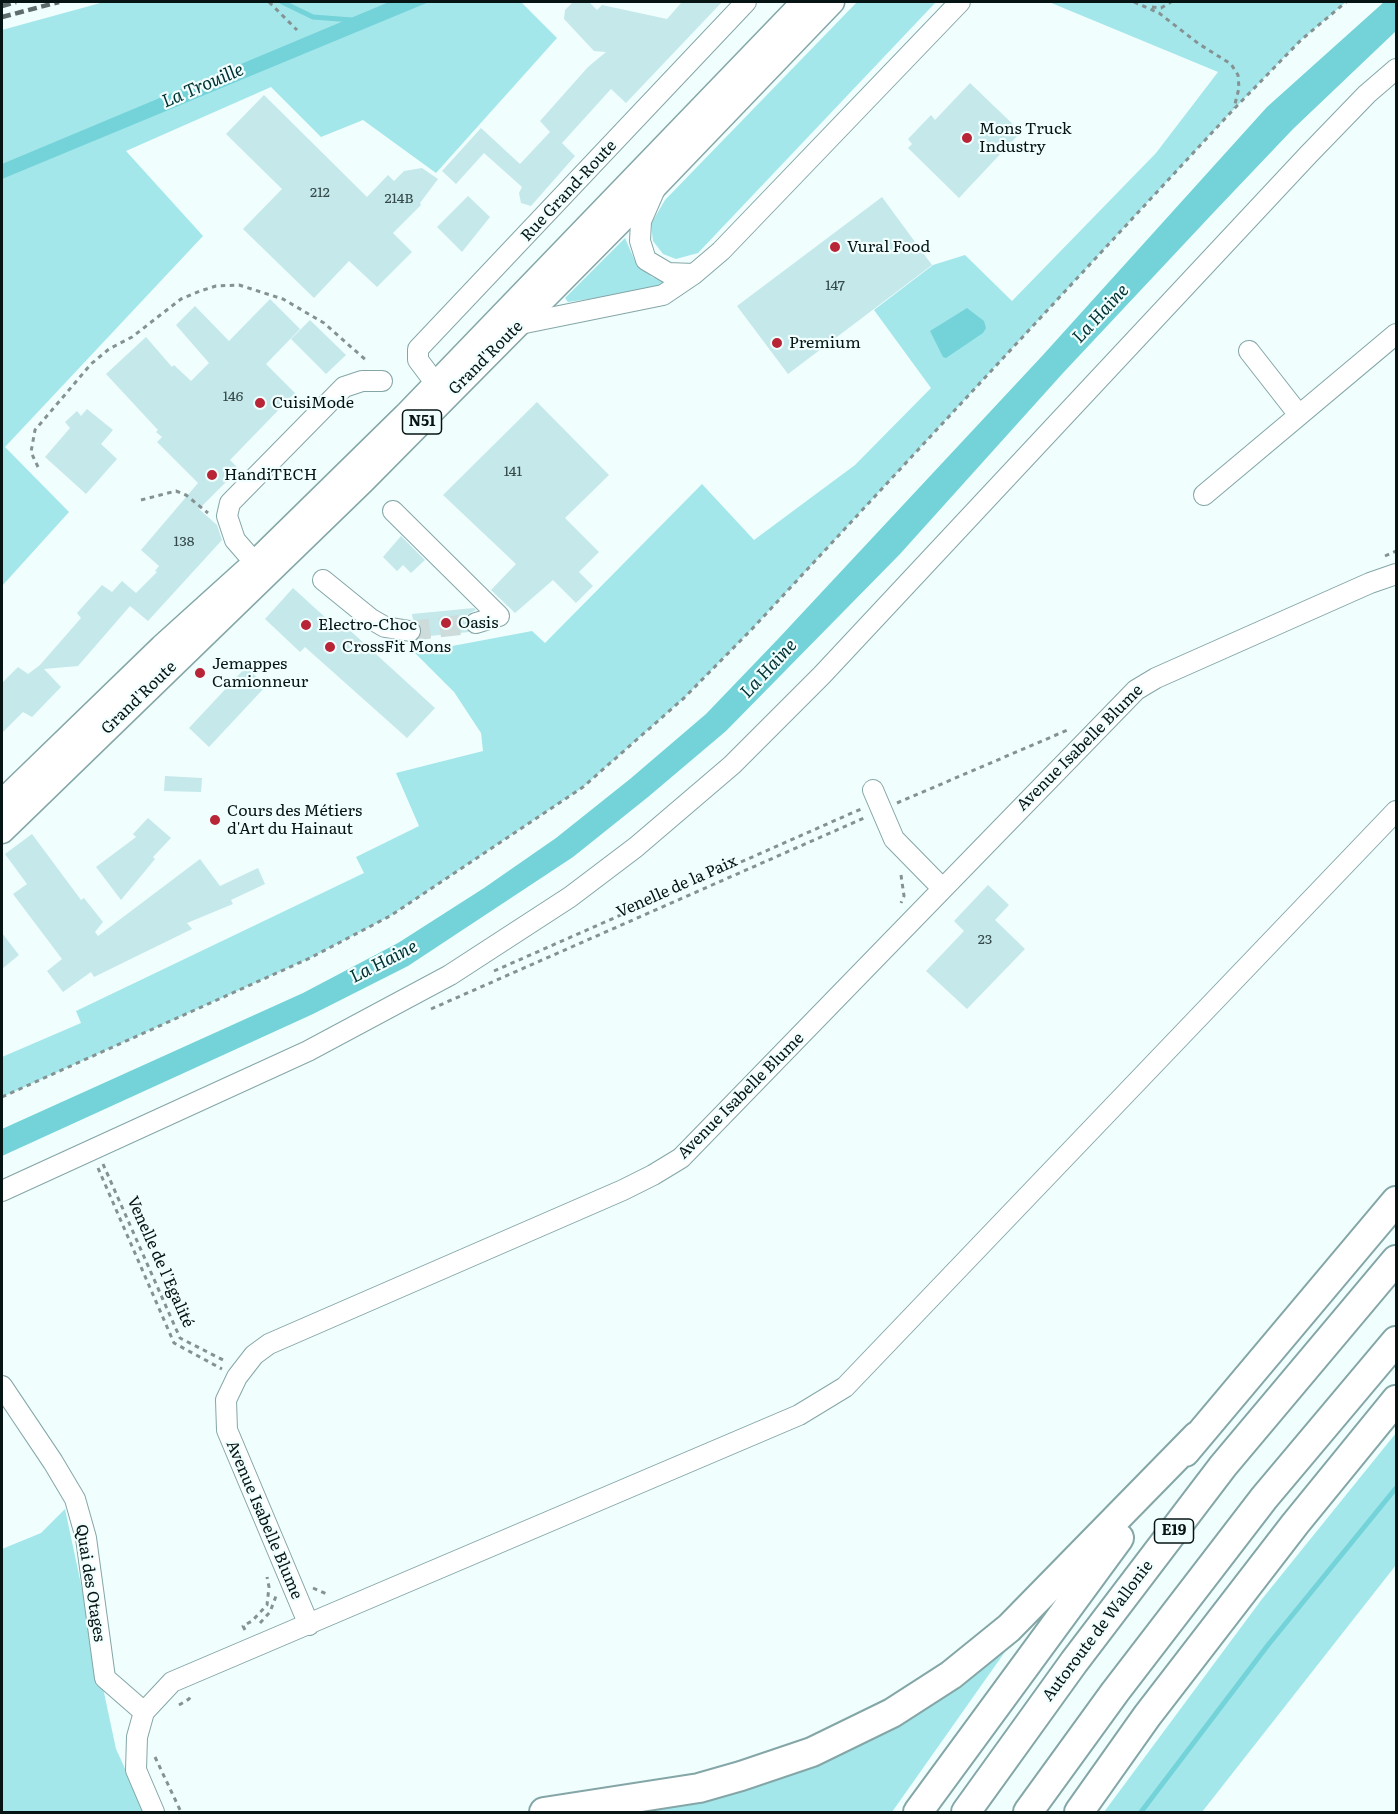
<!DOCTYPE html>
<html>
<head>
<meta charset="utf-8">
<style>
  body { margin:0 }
  #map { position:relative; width:1398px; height:1814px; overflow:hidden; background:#f0fefe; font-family:Literata,serif }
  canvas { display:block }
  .frame { position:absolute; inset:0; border:3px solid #071414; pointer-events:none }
</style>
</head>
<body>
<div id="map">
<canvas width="1398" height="1814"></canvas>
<div class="frame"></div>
</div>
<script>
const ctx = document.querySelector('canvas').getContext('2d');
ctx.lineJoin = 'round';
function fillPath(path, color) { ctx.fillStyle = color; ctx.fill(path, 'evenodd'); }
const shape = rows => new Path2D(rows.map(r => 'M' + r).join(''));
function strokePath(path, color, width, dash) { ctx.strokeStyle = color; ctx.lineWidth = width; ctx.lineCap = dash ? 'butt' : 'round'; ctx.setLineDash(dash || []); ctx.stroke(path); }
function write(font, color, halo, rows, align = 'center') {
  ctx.font = font + ' Literata,serif'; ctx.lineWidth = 4.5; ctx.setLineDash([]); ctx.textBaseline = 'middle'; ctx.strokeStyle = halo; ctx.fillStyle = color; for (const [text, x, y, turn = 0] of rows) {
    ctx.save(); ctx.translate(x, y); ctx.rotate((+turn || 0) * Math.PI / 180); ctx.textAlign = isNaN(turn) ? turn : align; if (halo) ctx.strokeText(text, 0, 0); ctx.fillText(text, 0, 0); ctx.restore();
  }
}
fillPath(shape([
  [104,2,521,2,557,38,436,173,363,120,321,137,271,87,126,151,203,236,5,447,69,512,2,586,2,30],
  [857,2,936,2,698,253,676,259,663,254,653,241,651,224,665,200],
  [1049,2,1346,2,1301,40,1233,110,752,629,684,698,583,787,390,916,310,958,2,1097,2,1057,81,1023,76,1011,364,873,356,857,419,826,396,773,483,751,481,733,454,692,415,653,532,631,545,643,702,484,754,540,855,465,931,388,874,310,933,265,965,255,1012,301,1156,153,1218,72],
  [625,238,635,261,652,277,670,283,654,290,568,302,565,298],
  [1396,1433,1396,1565,1202,1812,1104,1812,1262,1599],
  [65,1509,116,1749,145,1812,2,1812,2,1549,41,1533],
  [1014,1639,892,1812,604,1812,735,1789]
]), '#a4e7eb');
fillPath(shape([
  [389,2,429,2,2,179,2,164],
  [1384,2,1396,2,1396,31,1293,129,1215,211,1063,373,900,554,726,731,648,797,573,857,408,966,313,1014,2,1156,2,1129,303,993,398,943,484,888,556,838,630,779,706,714,778,639,1043,355,1267,107],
  [967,308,984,321,986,328,983,333,946,358,943,357,930,331]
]), '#73d3d8');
strokePath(shape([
  [282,2,313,17,352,20],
  [1141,1812,1268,1645,1396,1488]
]), '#73d3d8', 5);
fillPath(shape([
  [573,2,589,2,597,10,602,5,667,19,682,2,722,2,626,103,611,89,562,143,575,156,531,206,521,203,519,193,522,187,484,153,456,184,442,171,481,128,520,164,550,132,540,121,588,67,606,52,594,51,564,19,565,10],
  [970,83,1021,132,959,198,908,148,912,144,908,139,931,115,935,120],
  [264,95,367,197,388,175,394,181,404,171,422,168,438,179,420,203,421,205,393,233,412,252,377,287,349,261,314,298,243,229,282,189,226,134],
  [468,196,490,217,462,252,437,227],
  [882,197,932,265,788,374,737,306],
  [270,299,300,329,266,364,295,393,230,460,239,469,199,509,217,525,222,540,148,621,130,606,78,666,44,669,61,687,32,717,23,712,2,733,2,683,18,667,28,674,40,665,81,618,77,613,102,585,112,592,122,581,136,593,157,572,155,571,159,566,141,550,198,483,157,442,162,437,156,432,158,430,106,374,146,337,172,367,174,365,191,381,209,363,176,325,195,306,229,341],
  [310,320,346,355,326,374,291,339],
  [537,402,609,475,565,518,599,552,579,572,593,586,576,603,553,580,515,613,491,590,516,564,443,495],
  [87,409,113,430,101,444,117,459,86,494,45,457,70,428,65,422,77,411,81,416],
  [401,536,425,560,411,573,403,565,397,571,383,557],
  [293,588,338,629,343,624,435,708,407,738,305,647,300,652,265,619],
  [474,608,476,610,468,614,464,621,469,632,420,637,421,626,413,620,412,614],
  [246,667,266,686,209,747,189,728],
  [165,776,202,778,201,792,164,791],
  [148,818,171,838,153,857,155,859,121,900,96,867,136,837,133,834],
  [32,834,81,900,84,898,103,922,95,932,98,936,200,859,220,886,258,868,265,884,231,900,233,904,187,923,192,929,94,977,91,972,63,992,47,971,62,959,13,894,27,884,5,854],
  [988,885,1009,905,995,920,1025,949,967,1009,926,971,964,931,954,921],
  [2,933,19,955,2,969]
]), '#c5e8ea');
strokePath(shape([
  [410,631,476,623]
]), '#cddbdb', 20, [20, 10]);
const minor = shape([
  [655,189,641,221,640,241,646,260,668,273,694,274],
  [520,324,663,295,694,274,721,251,960,2],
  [1249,351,1299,415],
  [436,384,418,360,418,349,746,2],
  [1204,495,1396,334],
  [393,511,499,616,476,623],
  [255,563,235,540,227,516,230,503,344,387,362,381,382,381],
  [323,580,371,619,385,627,410,631],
  [873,790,894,839,942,888],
  [2,1191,308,1051,450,975,570,897,636,847,732,765,822,675,1308,155,1367,94,1396,69],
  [2,1386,53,1462,75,1499,86,1538,105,1678,144,1712],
  [309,1625,227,1430,226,1400,237,1377,254,1355,269,1344,623,1190,653,1175,681,1158,1136,690,1156,678,1370,583,1396,574],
  [154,1812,136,1770,137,1737,144,1712,172,1682,799,1415,845,1387,1396,811]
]);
const major = shape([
  [2,802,162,647,255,563,406,415,804,2],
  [2,831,363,481,656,185,832,2]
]);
const highway = shape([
  [1185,1452,1396,1201],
  [544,1812,699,1788,741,1776,812,1752,892,1713,951,1675,1009,1628,1197,1436],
  [918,1812,1119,1538],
  [966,1812,1074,1662,1223,1466,1396,1260],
  [1028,1812,1115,1692,1264,1498,1396,1341],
  [1079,1812,1147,1716,1295,1524,1396,1400]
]);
strokePath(minor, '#85a6a7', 22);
strokePath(major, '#85a6a7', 27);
strokePath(highway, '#85a6a7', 32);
strokePath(shape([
  [269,2,297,30],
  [1134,2,1159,13,1199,44,1231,64,1238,75,1239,88,1234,108],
  [1152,7,1161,8,1171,2],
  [38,467,31,452,35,430,91,364,109,349,132,337,181,299,200,291,216,286,239,285,283,299,324,323,368,362],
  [141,500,176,491,186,495,208,513],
  [1385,556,1396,551],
  [897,803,1070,729],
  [901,875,904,896,901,903],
  [494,971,861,809],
  [431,1009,864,818],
  [2,1097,310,958,390,916,583,787,684,698,752,629,1233,110,1301,40,1346,2],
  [103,1164,180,1338,227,1362],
  [98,1168,174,1343,222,1369],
  [313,1588,329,1595],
  [260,1623,270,1612,276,1596],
  [245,1630,243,1626,252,1621,267,1605,269,1587,267,1577],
  [179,1705,189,1699,192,1694],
  [155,1757,181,1812]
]), '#859292', 3, [4.5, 4.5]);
strokePath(minor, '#fff', 20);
strokePath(major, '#fff', 24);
strokePath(highway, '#fff', 28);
strokePath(shape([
  [2,6,16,2],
  [2,17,59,2]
]), '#5e6c6c', 4.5, [9, 4.5]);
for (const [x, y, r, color] of [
  [967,138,6,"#b72537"],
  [835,247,6,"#b72537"],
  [777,343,6,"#b72537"],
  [260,403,6,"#b72537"],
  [212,475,6,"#b72537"],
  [446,623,6,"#b72537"],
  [306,625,6,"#b72537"],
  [330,647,6,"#b72537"],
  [200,673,6,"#b72537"],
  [215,820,6,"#b72537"]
]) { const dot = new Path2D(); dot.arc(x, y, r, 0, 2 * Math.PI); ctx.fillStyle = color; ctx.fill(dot); strokePath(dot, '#f0fefe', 2); }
write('14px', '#36494a', null, [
  ["212",320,193],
  ["214B",399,199],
  ["147",835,286],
  ["146",233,397],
  ["141",513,472],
  ["138",184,542],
  ["23",985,940]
]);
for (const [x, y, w] of [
  [422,422,39],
  [1174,1531,39]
]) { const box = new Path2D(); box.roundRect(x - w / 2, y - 12, w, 24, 4.5); ctx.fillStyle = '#f0fefe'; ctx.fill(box); strokePath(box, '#071414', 1.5); }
write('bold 15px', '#071414', null, [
  ["N51",422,422],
  ["E19",1174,1531]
]);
write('16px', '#071414', '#f0fefe', [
  ["Mons Truck",979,129],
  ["Industry",979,147],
  ["Vural Food",847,247],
  ["Premium",789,343],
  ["CuisiMode",272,403],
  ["HandiTECH",224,475],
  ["Oasis",458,623],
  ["Electro-Choc",318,625],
  ["CrossFit Mons",342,647],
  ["Jemappes",212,664],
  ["Camionneur",212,682],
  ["Cours des Métiers",227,811],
  ["d'Art du Hainaut",227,829]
], 'left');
write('16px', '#071414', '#f0fefe', [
  ["Rue Grand-Route",569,191,-47],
  ["Grand'Route",486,358,-45],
  ["Grand'Route",139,698,-44],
  ["Avenue Isabelle Blume",1080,748,-45],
  ["Venelle de la Paix",677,887,-24],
  ["Avenue Isabelle Blume",741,1096,-45],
  ["Venelle de l'Egalité",160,1262,66],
  ["Avenue Isabelle Blume",264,1520,67],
  ["Quai des Otages",90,1583,81],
  ["Autoroute de Wallonie",1098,1631,-53]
]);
write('italic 18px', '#003133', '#f0fefe', [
  ["La Trouille",203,86,-23],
  ["La Haine",1101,314,-47],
  ["La Haine",769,669,-47],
  ["La Haine",384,962,-27]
]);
</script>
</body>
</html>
